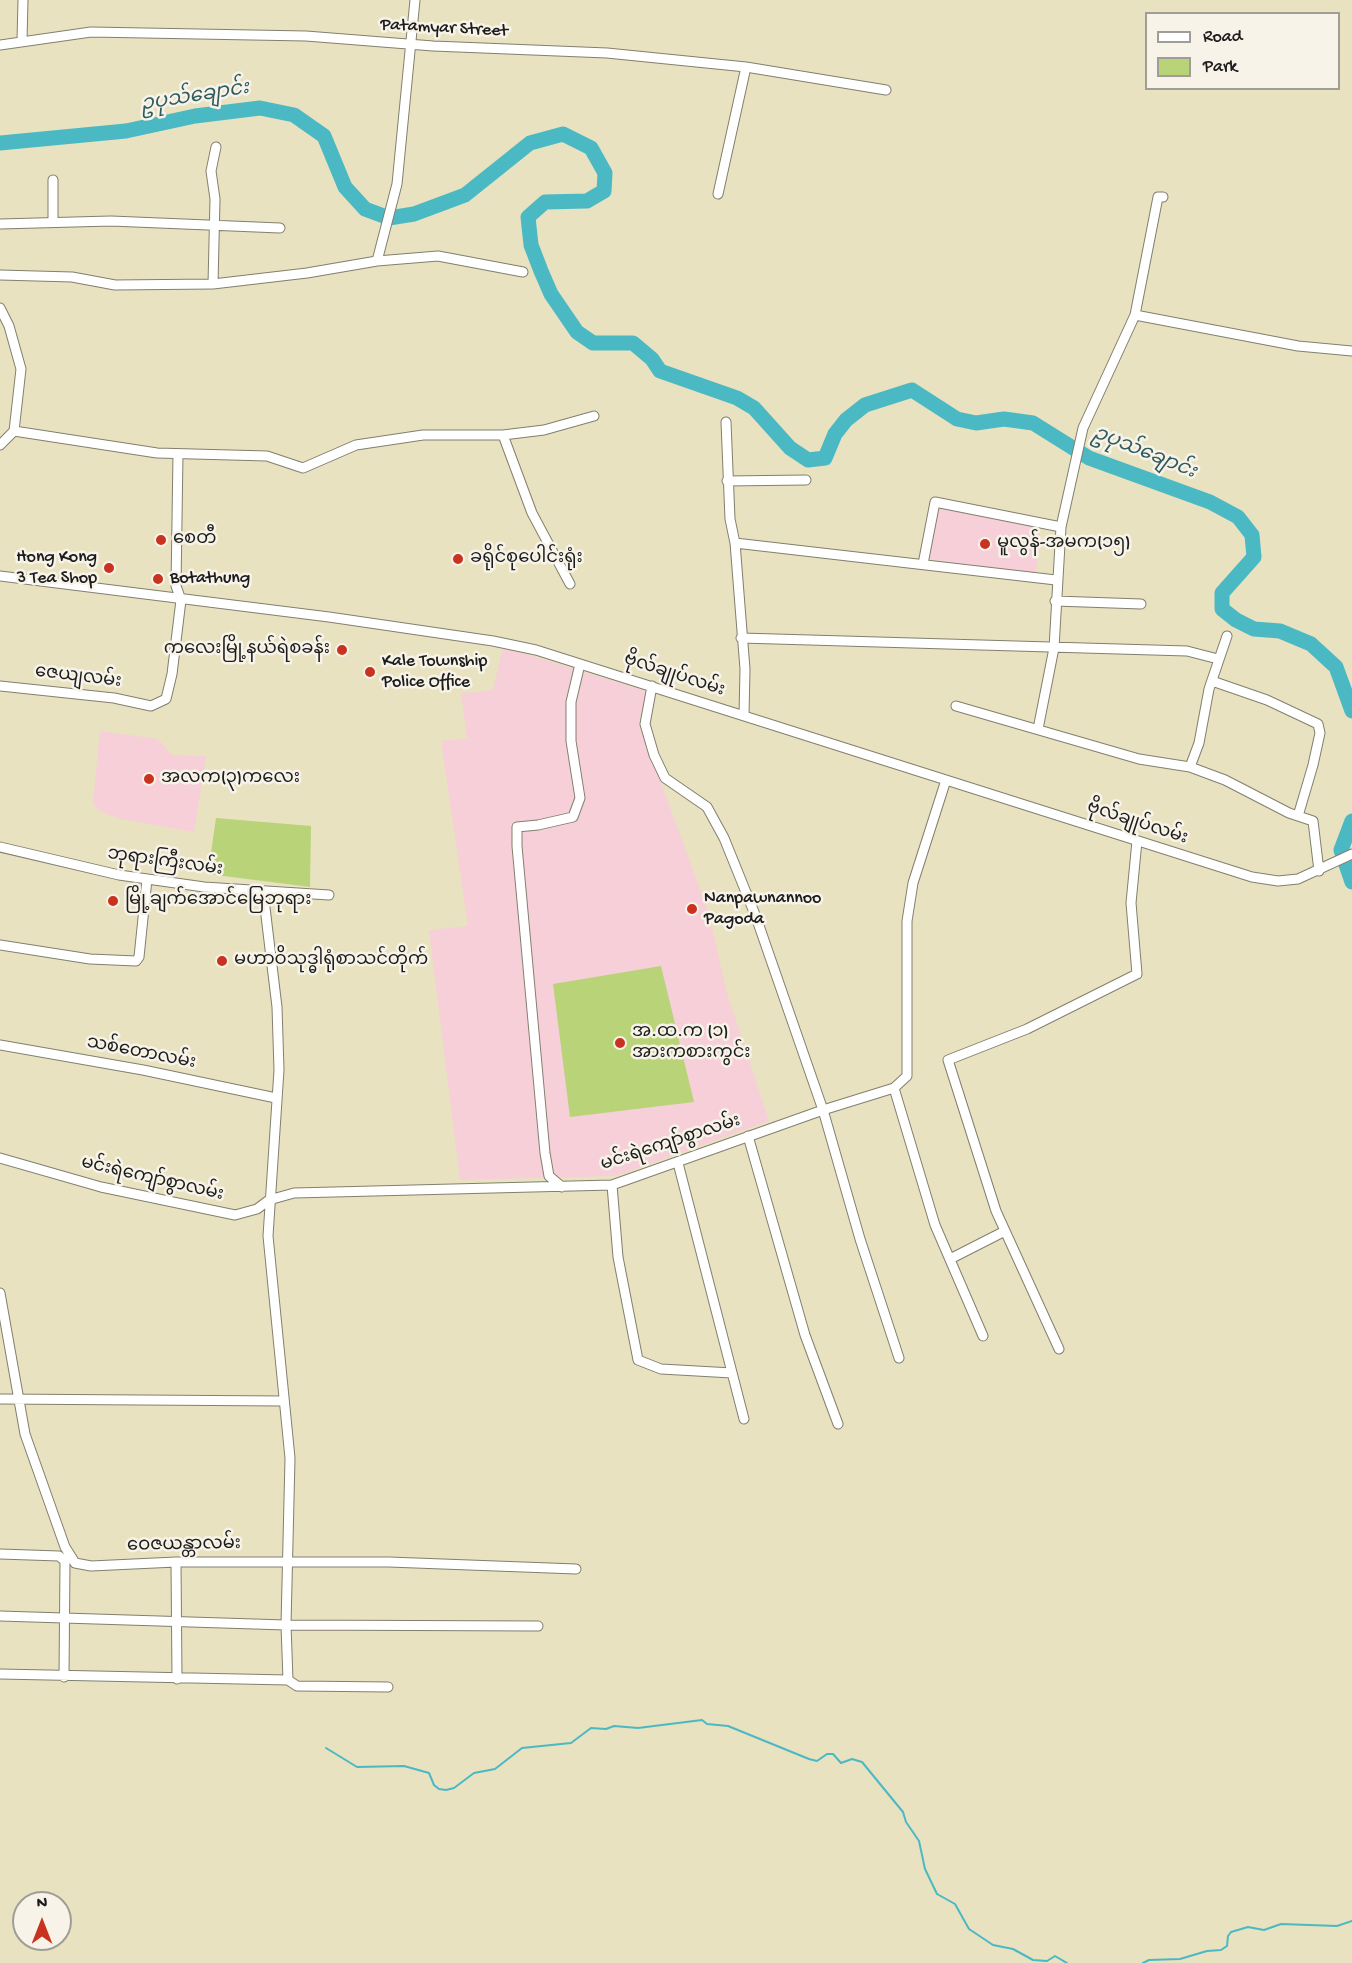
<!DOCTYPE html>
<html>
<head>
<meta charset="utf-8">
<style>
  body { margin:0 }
  #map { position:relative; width:1352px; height:1963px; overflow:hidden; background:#e8e2c0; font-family:"Gochi Hand",sans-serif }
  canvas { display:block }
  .legend { position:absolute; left:1145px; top:12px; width:195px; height:78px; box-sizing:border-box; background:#f7f3e8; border:2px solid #9f9d96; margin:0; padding:8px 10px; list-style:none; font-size:18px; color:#1c1c1c }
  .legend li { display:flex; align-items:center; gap:12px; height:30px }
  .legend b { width:30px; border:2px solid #9f9d96 }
  .north { position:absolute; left:12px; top:1891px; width:60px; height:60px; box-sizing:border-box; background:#f7f3e8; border:2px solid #9f9d96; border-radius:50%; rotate:0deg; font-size:16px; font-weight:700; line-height:24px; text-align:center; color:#1c1c1c }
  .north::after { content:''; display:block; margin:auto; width:21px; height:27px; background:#c8321e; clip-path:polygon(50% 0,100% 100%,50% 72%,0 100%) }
</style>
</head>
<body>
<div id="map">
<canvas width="1352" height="1963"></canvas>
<ul class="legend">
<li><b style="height:8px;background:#fff"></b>Road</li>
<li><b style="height:16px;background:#b9d378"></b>Park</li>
</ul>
<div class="north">N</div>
</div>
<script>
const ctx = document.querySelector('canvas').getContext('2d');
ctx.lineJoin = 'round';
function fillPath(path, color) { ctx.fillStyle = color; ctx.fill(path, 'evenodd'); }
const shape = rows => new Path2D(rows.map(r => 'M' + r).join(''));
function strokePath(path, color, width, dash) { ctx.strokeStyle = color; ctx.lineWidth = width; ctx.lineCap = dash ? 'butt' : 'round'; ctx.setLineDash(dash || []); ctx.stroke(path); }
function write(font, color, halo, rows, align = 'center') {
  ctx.font = font + ' "Gochi Hand","Noto Sans Myanmar",sans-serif'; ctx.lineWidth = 5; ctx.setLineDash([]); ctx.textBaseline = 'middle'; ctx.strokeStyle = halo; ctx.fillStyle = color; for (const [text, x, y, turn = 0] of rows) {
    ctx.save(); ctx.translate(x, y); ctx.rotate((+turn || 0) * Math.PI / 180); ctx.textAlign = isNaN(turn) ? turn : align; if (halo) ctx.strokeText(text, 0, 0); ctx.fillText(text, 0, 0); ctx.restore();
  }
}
fillPath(shape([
  [936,506,1039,528,1036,576,929,559],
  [503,647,646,691,639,723,709,913,726,990,769,1121,616,1176,460,1180,429,930,468,926,441,741,467,738,461,693,493,690],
  [100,731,158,739,172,755,206,756,194,832,121,819,101,812,93,803]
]), '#f6cfd9');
fillPath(shape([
  [216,818,311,826,310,887,208,874],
  [661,966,694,1102,570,1117,553,984]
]), '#b9d378');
strokePath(shape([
  [326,1748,357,1767,404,1766,429,1773,434,1785,439,1789,446,1790,454,1788,474,1773,495,1769,522,1748,571,1743,591,1728,606,1729,614,1726,638,1728,702,1720,707,1724,728,1726,809,1759,817,1761,827,1754,833,1754,841,1763,852,1759,862,1762,903,1812,906,1822,919,1841,925,1869,937,1894,955,1904,969,1929,993,1945,1013,1949,1033,1960,1047,1961,1055,1956,1067,1963],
  [1143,1963,1149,1960,1180,1959,1207,1951,1221,1950,1227,1946,1228,1936,1231,1932,1248,1927,1264,1930,1281,1924,1337,1926,1352,1921]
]), '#4bb9c3', 2);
strokePath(shape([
  [0,143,126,131,195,116,260,108,294,115,324,136,345,187,365,209,389,218,414,214,465,195,530,143,563,134,591,148,605,173,604,191,587,201,545,202,528,217,531,245,541,271,551,294,577,332,593,343,633,343,652,359,660,371,737,398,754,408,790,448,808,460,825,458,835,434,846,420,865,405,912,390,957,419,976,423,1004,419,1033,423,1089,458,1210,502,1238,517,1252,535,1254,557,1222,593,1222,609,1236,620,1254,629,1280,631,1311,644,1336,667,1352,711],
  [1352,821,1341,850,1352,882]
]), '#4bb9c3', 15);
const minor = shape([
  [22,41,23,0],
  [0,45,91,32,306,36,433,46,607,53,746,67,886,90],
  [718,194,746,67],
  [53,222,53,180],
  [0,224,111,221,280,228],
  [377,261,397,184,415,0],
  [0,275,72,277,115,285,213,284,307,273,377,261,438,256,523,272],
  [213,284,215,199,211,171,216,147],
  [0,308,9,326,21,369,14,431,0,445],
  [1135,315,1158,197,1163,197],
  [726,422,730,519,735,543,745,669,744,716],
  [14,431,157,453,267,456,303,468,356,445,423,435,503,435,544,430,594,416],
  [503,435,532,513,570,584],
  [727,481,806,480],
  [735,543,1056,580],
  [923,564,935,502,1061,527],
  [0,576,329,617,493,641,536,650,1252,877,1278,881,1298,879,1352,854],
  [1055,601,1141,604],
  [741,638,1187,651,1218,659],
  [1212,681,1267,700,1318,724,1320,733,1313,765,1298,816],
  [0,686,114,698,151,706,166,699,172,674,181,600,176,586,178,454],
  [652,686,645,724,654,755,665,778,707,807,724,838,756,917,823,1110,860,1239,899,1358],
  [956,706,1139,759,1190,767,1225,780,1289,813,1313,821,1319,871],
  [1038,729,1054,648,1061,527,1083,428,1135,315,1298,346,1352,351],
  [1190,767,1199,743,1209,689,1227,636],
  [0,847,119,875,204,887,329,895],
  [263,891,277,1007,279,1070,268,1236,290,1458,286,1625,288,1680,297,1686,388,1687],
  [0,945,90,959,136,961,139,957,147,879],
  [0,1045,143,1070,276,1098],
  [894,1088,935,1225,983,1336],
  [748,1136,805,1335,838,1424],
  [0,1158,101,1187,235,1215,257,1209,269,1200,294,1193,612,1185,823,1110,894,1088,907,1076,907,921,913,883,946,780],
  [678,1163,744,1419],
  [612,1185,618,1257,638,1360,661,1369,732,1373],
  [562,1187,549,1176,545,1153,517,846,517,827,538,825,573,817,580,798,571,741,571,702,580,664],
  [950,1259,1005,1231],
  [0,1293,25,1434,65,1547,75,1563,91,1566,176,1562,389,1562,576,1569],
  [1059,1349,996,1211,948,1060,1027,1029,1137,974,1131,903,1137,841],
  [0,1399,283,1401],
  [0,1554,59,1556,65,1561,64,1677],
  [176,1562,177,1679],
  [0,1616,286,1625,538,1626],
  [0,1674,288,1680]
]);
strokePath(minor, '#827f6e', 11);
strokePath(minor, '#fff', 9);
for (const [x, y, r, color] of [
  [161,540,6,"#c8321e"],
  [985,544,6,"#c8321e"],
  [458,559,6,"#c8321e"],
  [109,568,6,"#c8321e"],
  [158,579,6,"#c8321e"],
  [342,650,6,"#c8321e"],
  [370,672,6,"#c8321e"],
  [149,779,6,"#c8321e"],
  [113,901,6,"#c8321e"],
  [692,909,6,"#c8321e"],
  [222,961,6,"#c8321e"],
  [620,1043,6,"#c8321e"]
]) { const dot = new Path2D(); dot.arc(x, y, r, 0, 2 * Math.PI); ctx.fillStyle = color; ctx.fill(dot); strokePath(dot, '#f7f3e8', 2); }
write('18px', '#1c1c1c', '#f7f3e8', [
  ["Patamyar Street",444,29,3],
  ["ဗိုလ်ချုပ်လမ်း",674,676,18],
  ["ဇေယျလမ်း",78,678,7],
  ["ဗိုလ်ချုပ်လမ်း",1137,824,18],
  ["ဘုရားကြီးလမ်း",165,863,8],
  ["သစ်တောလမ်း",141,1054,11],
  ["မင်းရဲကျော်စွာလမ်း",671,1144,-18],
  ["မင်းရဲကျော်စွာလမ်း",152,1180,13],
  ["ဝေဇယန္တာလမ်း",184,1546,-1]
]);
write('18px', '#1c1c1c', '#f7f3e8', [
  ["စေတီ",173,540],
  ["မူလွန်-အမက(၁၅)",997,544],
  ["Hong Kong",97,558,"right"],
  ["3 Tea Shop",97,579,"right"],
  ["ခရိုင်စုပေါင်းရုံး",470,559],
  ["Botathung",170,579],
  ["ကလေးမြို့နယ်ရဲစခန်း",330,650,"right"],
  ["Kale Township",382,662],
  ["Police Office",382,683],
  ["အလက(၃)ကလေး",161,779],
  ["Nanpawnannoo",704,899],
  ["Pagoda",704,920],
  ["မြို့ချက်အောင်မြေဘုရား",125,901],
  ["မဟာဝိသုဒ္ဓါရုံစာသင်တိုက်",234,961],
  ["အ.ထ.က (၁)",632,1033],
  ["အားကစားကွင်း",632,1054]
], 'left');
write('italic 20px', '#2f5b5f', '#f7f3e8', [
  ["ဥပုသ်ချောင်း",195,98,-9],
  ["ဥပုသ်ချောင်း",1144,454,22]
]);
</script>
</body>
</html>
